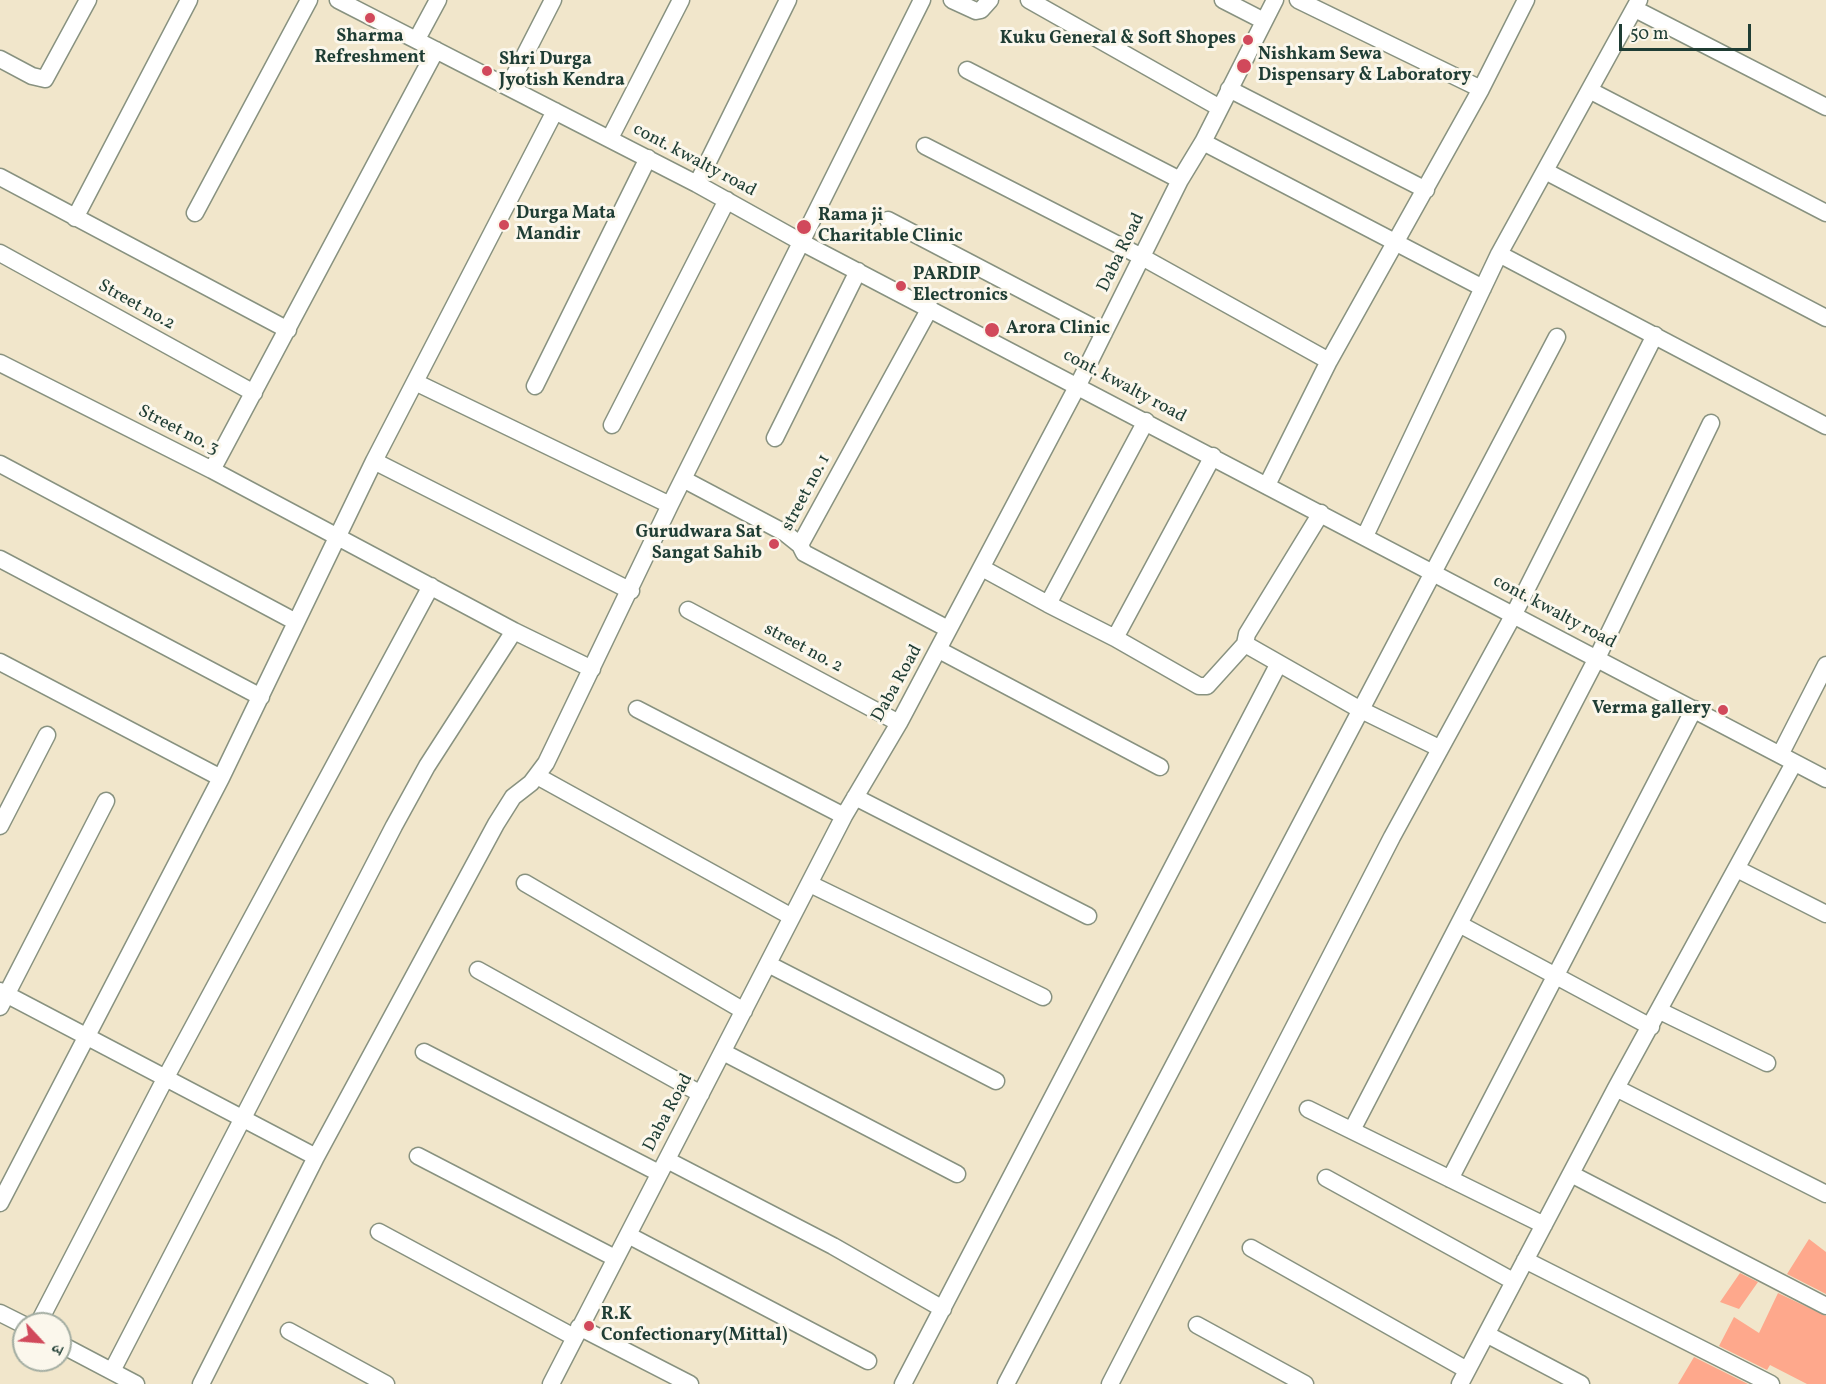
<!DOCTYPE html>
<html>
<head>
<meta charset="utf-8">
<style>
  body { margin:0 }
  #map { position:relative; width:1826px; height:1384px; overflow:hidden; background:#f1e6cb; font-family:Vollkorn,"Noto Serif Devanagari",serif }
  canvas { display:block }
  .north { position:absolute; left:12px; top:1312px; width:60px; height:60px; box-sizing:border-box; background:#fbf7ec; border:2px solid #a3ada2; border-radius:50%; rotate:116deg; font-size:16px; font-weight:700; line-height:24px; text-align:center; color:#1f3d34 }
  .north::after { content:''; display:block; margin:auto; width:21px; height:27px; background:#d1495b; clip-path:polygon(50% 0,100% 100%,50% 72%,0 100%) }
  .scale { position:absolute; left:1619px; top:24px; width:132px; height:27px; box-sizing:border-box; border:3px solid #1f3d34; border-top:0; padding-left:8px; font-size:18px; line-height:21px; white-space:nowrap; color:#1f3d34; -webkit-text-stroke:4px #fbf7ec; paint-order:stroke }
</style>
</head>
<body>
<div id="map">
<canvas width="1826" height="1384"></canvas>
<div class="north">उ</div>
<div class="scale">50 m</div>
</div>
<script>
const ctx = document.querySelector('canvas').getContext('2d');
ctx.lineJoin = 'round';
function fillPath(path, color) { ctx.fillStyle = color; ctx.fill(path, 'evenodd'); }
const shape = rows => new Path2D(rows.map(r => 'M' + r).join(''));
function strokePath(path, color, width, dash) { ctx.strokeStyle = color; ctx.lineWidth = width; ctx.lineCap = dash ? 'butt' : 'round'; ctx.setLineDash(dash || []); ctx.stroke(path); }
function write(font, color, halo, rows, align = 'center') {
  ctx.font = font + ' Vollkorn,serif'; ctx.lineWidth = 6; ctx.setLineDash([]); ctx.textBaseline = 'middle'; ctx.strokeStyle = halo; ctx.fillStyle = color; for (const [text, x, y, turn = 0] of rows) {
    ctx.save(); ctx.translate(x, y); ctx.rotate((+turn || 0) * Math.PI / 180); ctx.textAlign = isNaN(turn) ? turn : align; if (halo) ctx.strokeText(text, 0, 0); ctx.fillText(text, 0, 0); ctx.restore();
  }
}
fillPath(shape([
  [1809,1239,1826,1252,1826,1294,1787,1274],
  [1740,1273,1758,1282,1739,1309,1720,1302],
  [1778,1293,1826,1316,1826,1384,1807,1384,1770,1365,1767,1370,1719,1346,1734,1317,1759,1333],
  [1694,1357,1748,1384,1678,1384]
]), '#fea88c');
const minor = shape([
  [338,0,697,184,803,243,1826,779],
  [952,0,976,11,981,10,990,0],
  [1029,0,1220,108],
  [1223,0,1264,21],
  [1298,0,1481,89],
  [1635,9,1826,107],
  [417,39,438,0],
  [0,59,32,76,45,79,88,0],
  [967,70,1180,180],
  [509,86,553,0],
  [1229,89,1426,190],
  [1591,91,1826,213],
  [555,111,374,461,631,591],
  [610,138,681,0],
  [1203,142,1483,288],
  [925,146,1142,257,1329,361],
  [1547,172,1826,318],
  [0,177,288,330],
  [697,184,788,0],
  [195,213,309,0],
  [75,218,189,0],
  [888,220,1104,333],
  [0,253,254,393],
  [1499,254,1826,426],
  [930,308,800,545,804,553,948,629],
  [0,363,212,470,514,631,592,669],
  [415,382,670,505],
  [535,386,648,158],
  [612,425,727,200],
  [775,438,858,271],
  [0,464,296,622],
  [212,470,436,50],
  [683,479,785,533,800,545],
  [1267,485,1329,361,1481,89,1526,0],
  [1365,536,1499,254,1639,0],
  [0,559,261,697],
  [982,568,1048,604,1146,421],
  [1048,604,1115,638,1213,456],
  [688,610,899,723],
  [1115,638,1199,686,1207,686,1245,644,1247,634,1321,513],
  [1245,644,1359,709,1439,748],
  [939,650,1160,767],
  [0,662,221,778],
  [637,709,844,816],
  [1780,755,1826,665],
  [537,776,792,917],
  [855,797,1088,916],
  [0,826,47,735],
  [1737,869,1826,914],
  [525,883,744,1011],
  [810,884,1043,997],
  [1459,924,1651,1027],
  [768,964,996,1081],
  [478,970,701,1094],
  [0,991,316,1157],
  [0,1007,106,801],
  [1660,1011,1767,1063],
  [424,1052,659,1173],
  [723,1052,957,1174],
  [1616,1088,1826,1194],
  [1308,1109,1544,1225],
  [1352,1130,1597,658,1711,423],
  [418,1156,615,1258],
  [667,1160,833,1246,943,1309],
  [1571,1174,1826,1306],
  [1326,1178,1513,1281],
  [1450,1179,1694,709],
  [0,1203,221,778,374,461],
  [379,1232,574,1337],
  [628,1235,868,1361],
  [1251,1248,1467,1370],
  [1525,1260,1771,1384],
  [0,1313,24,1325],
  [38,1324,166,1077,431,586],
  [1197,1325,1305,1384],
  [579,1327,690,1384],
  [289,1331,386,1384],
  [1488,1335,1581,1384],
  [60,1344,136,1384],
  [112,1371,394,826,427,766,514,631],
  [201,1384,316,1157,496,824,513,797,531,783,546,763,670,505,922,0],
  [551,1384,844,816,899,723,1078,385,1180,180,1203,142,1275,0],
  [903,1384,1278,665],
  [1006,1384,1557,337],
  [1110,1384,1392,837,1514,614,1655,335],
  [1460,1384,1616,1088,1794,763]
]);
strokePath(minor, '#889280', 19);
strokePath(minor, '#fff', 16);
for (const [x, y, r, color] of [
  [370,18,6,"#d1495b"],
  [1248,40,6,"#d1495b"],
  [1244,66,8,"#d1495b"],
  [487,71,6,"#d1495b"],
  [504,225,6,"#d1495b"],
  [804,227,8,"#d1495b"],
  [901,286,6,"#d1495b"],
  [992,330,8,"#d1495b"],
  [774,544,6,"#d1495b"],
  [1723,710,6,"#d1495b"],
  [589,1326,6,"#d1495b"]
]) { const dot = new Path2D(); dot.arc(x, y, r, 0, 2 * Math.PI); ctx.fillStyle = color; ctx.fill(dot); strokePath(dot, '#fbf7ec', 2); }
write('bold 18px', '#1f3d34', '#fbf7ec', [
  ["Sharma",370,38,"center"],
  ["Refreshment",370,59,"center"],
  ["Kuku General & Soft Shopes",1236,40,"right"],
  ["Nishkam Sewa",1258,56],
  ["Dispensary & Laboratory",1258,77],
  ["Shri Durga",499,61],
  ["Jyotish Kendra",499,82],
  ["Durga Mata",516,215],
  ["Mandir",516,236],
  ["Rama ji",818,217],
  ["Charitable Clinic",818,238],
  ["PARDIP",913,276],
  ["Electronics",913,297],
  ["Arora Clinic",1006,330],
  ["Gurudwara Sat",762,534,"right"],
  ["Sangat Sahib",762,555,"right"],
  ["Verma gallery",1711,710,"right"],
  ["R.K",601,1316],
  ["Confectionary(Mittal)",601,1337]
], 'left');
write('18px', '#1f3d34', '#fbf7ec', [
  ["cont. kwalty road",694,161,28],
  ["Daba Road",1122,253,-64],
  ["Street no.2",136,306,29],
  ["cont. kwalty road",1124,387,28],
  ["Street no. 3",178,431,27],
  ["street no. 1",807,493,-62],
  ["cont. kwalty road",1554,613,28],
  ["street no. 2",803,649,28],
  ["Daba Road",898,684,-61],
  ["Daba Road",669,1113,-62]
]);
</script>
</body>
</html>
